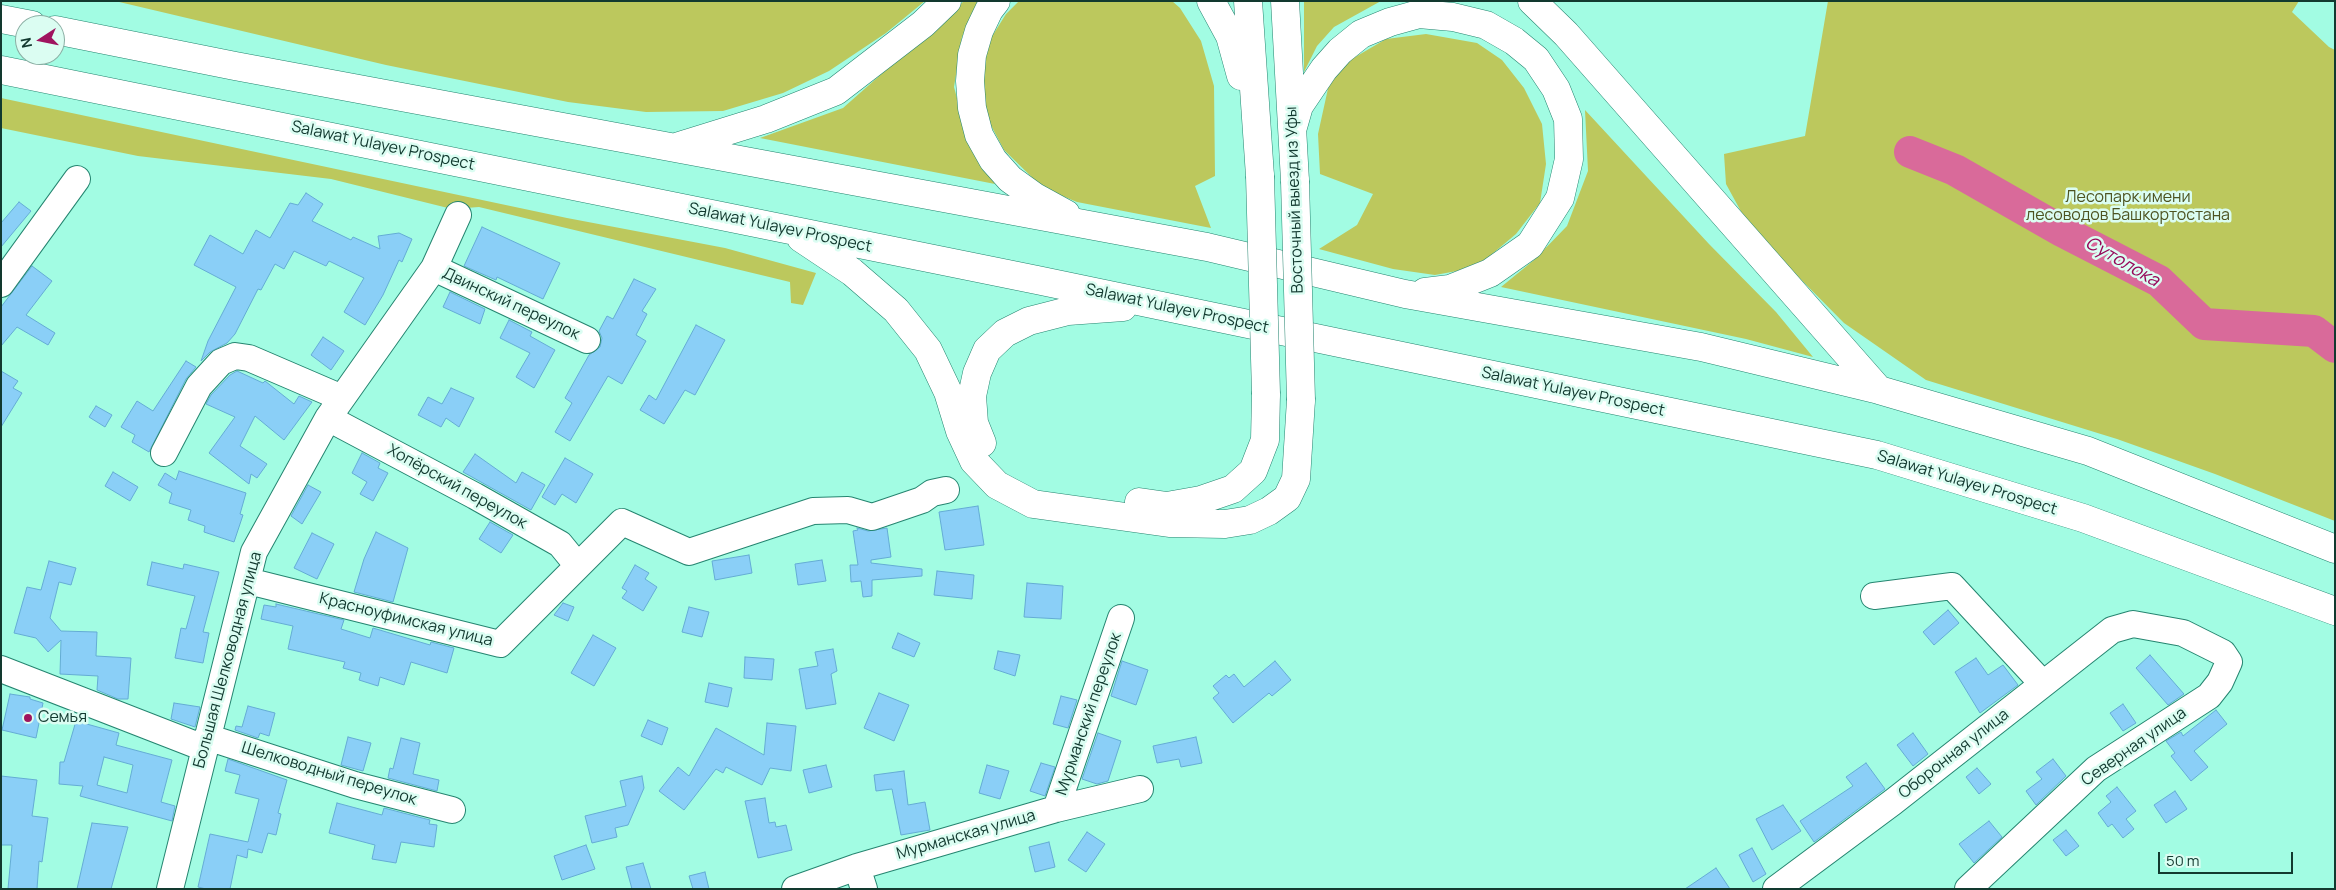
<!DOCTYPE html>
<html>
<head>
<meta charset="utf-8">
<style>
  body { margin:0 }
  #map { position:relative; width:2336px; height:890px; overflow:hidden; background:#a2fce3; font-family:Manrope,sans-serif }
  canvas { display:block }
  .frame { position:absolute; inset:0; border:2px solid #12392f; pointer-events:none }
  .north { position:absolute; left:15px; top:15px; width:50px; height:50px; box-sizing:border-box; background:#dbfdf2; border:1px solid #8bafa4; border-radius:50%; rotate:259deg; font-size:14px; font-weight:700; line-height:20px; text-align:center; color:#12392f }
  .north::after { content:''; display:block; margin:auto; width:18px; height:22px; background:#9f145f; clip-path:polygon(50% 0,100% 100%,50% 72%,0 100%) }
  .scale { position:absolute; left:2158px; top:852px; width:135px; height:22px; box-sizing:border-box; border:2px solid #12392f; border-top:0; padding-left:6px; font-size:15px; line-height:18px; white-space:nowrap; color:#12392f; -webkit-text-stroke:4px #dbfdf2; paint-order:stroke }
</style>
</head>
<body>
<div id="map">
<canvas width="2336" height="890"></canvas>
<div class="frame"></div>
<div class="north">N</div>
<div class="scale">50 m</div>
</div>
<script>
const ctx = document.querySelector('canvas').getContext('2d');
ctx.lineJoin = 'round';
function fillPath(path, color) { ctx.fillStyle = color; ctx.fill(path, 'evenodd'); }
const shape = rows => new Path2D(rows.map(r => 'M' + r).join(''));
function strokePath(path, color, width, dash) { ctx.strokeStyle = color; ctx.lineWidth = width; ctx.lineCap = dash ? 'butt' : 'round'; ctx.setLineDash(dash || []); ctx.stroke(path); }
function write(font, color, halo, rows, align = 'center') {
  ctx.font = font + ' Manrope,sans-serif'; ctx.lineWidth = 5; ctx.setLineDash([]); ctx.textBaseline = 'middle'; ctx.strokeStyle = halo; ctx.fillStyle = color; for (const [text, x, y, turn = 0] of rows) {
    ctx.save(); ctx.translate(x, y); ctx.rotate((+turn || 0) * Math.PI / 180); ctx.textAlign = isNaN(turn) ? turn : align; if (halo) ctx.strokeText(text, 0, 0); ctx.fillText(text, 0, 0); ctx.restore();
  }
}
fillPath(shape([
  [115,1,925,1,886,33,829,71,783,93,723,111,646,112,568,102,386,65],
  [964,1,979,1,962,37,954,87,967,136,995,184,760,138,843,108],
  [1019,1,1172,1,1180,8,1201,41,1214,86,1215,176,1195,186,1211,228,1077,202,1043,188,1004,150,986,116,980,80,991,38,1006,14],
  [1304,1,1381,1,1334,27,1317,46,1304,72],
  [1828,1,2299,1,2292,12,2329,47,2335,50,2335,521,2215,474,2117,439,1926,380,1844,323,1750,228,1726,184,1724,154,1805,136],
  [1426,34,1477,43,1502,60,1524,88,1542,124,1546,164,1540,203,1516,234,1485,260,1457,271,1435,275,1393,269,1319,249,1357,225,1373,194,1320,174,1318,134,1329,84,1345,63,1386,39],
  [1,98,567,218,725,248,816,273,803,305,791,303,790,282,479,207,452,209,331,179,138,156,1,128],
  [1585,110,1709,244,1776,312,1813,357,1746,339,1501,287,1534,260,1567,226,1588,171]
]), '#bcc85d');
strokePath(shape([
  [1910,152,1955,170,2062,231,2159,281,2204,324,2314,331,2335,347]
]), '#d96a9a', 32);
const building = shape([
  [306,193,323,204,312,221,351,240,353,237,380,249,378,236,399,233,412,239,402,262,399,260,383,295,365,325,344,312,364,278,329,261,326,266,294,251,284,269,275,264,261,290,258,289,235,334,227,343,210,352,201,361,208,341,236,287,194,265,210,235,243,254,256,230,270,238,290,203,298,205,306,193],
  [19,202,31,211,1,247,1,223,19,202],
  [482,227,560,263,543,299,497,277,496,280,464,266,482,227],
  [32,266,52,281,26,315,55,333,48,345,17,327,1,346,1,307,32,266],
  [634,279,656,289,642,311,647,314,636,335,646,341,622,384,608,376,570,441,555,432,572,403,565,398,589,355,600,347,602,338,599,331,607,316,613,319,634,279],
  [450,292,485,309,480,324,443,307,450,292],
  [509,320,532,332,530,336,555,350,534,388,516,377,530,353,500,338,509,320],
  [696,325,725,340,695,395,685,390,664,424,640,410,649,395,656,400,696,325],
  [323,337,344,351,331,370,311,355,323,337],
  [186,361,196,367,186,379,149,452,132,442,135,435,121,427,137,401,153,411,186,361],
  [1,371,18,381,13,388,22,393,1,427,1,371],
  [237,371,263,383,265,381,294,404,299,396,312,402,284,440,255,416,240,446,267,464,257,478,251,474,249,484,209,453,235,417,206,404,211,395,230,375,237,371],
  [451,388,474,398,459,427,446,418,441,427,418,415,428,397,442,404,451,388],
  [96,406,112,415,105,427,89,417,96,406],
  [362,453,380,463,378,468,388,473,373,501,360,494,367,482,352,473,362,453],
  [475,454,516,483,522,472,545,485,531,510,463,472,475,454],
  [565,458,593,474,576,503,562,494,555,505,542,497,565,458],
  [179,471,246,493,240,514,243,515,234,542,204,532,205,526,188,520,191,510,169,503,172,493,158,485,165,473,176,480,179,471],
  [113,472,138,487,130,501,105,486,113,472],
  [308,485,321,492,302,524,291,516,308,485],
  [978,506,984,545,945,550,939,512,978,506],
  [490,522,513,535,501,553,479,539,490,522],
  [857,528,868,531,887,528,891,557,871,560,871,563,922,569,922,576,872,580,872,596,863,597,861,581,851,582,850,565,858,565,853,531,858,530,857,528],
  [376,532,408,548,393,602,354,592,364,559,376,532],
  [312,533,334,544,317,579,294,568,312,533],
  [749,555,752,573,715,580,712,561,749,555],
  [822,560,826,581,798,585,795,564,822,560],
  [49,561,76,568,71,585,59,582,50,618,61,631,97,632,96,656,131,658,128,699,118,699,97,690,98,676,60,674,61,640,48,652,36,638,14,633,27,587,41,590,49,561],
  [152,562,183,569,184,564,219,572,203,632,209,633,203,663,175,658,181,628,186,629,195,596,147,585,152,562],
  [635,565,649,573,645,579,657,587,643,611,622,598,627,591,622,588,635,565],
  [937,571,974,575,972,599,934,595,937,571],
  [1027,583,1063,586,1061,619,1024,617,1027,583],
  [563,603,574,607,568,621,554,615,563,603],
  [276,604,344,620,341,629,370,638,373,628,430,645,431,642,454,648,447,673,411,662,404,685,380,677,378,686,359,680,361,673,343,668,345,662,288,649,293,626,261,619,264,605,276,607,276,604],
  [689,607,709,612,702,637,682,632,689,607],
  [1948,610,1959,623,1934,645,1923,632,1948,610],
  [898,633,920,643,914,657,892,648,898,633],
  [593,635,616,648,594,686,571,673,593,635],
  [833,649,837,671,831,674,836,704,806,709,799,669,818,666,815,652,833,649],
  [998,651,1020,655,1015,676,994,669,998,651],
  [2150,655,2184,694,2168,705,2136,668,2150,655],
  [745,657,774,659,772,680,744,678,745,657],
  [1976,658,1988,675,2003,665,2018,685,1980,713,1955,672,1976,658],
  [1122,661,1148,670,1136,705,1111,696,1122,661],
  [1275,661,1291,680,1272,696,1269,693,1233,723,1213,698,1219,693,1213,686,1226,675,1229,678,1234,674,1244,687,1275,661],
  [709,683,732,688,728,707,705,702,709,683],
  [879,693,909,705,894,741,864,728,879,693],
  [10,694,30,697,30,699,43,703,36,738,2,730,10,694],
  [1061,696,1077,700,1068,728,1053,724,1061,696],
  [174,703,200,707,195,727,171,719,174,703],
  [2123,704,2136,723,2123,731,2110,713,2123,704],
  [248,706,275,713,269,736,260,733,258,738,235,730,236,726,242,727,248,706],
  [2216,710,2227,724,2194,751,2208,767,2191,781,2171,756,2175,753,2166,741,2181,732,2183,736,2216,710],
  [648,720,668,728,662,745,641,736,648,720],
  [76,721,119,733,116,745,172,760,161,802,175,806,172,821,80,796,83,786,59,784,60,762,64,762,76,721],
  [104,757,133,765,127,793,97,785,104,757],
  [767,723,796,726,791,771,770,768,762,785,726,767,723,773,716,769,684,810,659,791,678,767,689,776,716,728,764,755,767,723],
  [1098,733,1121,741,1108,781,1097,784,1082,779,1098,733],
  [1913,733,1928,754,1913,766,1897,745,1913,733],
  [348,737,371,743,363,771,341,765,348,737],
  [1196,737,1202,763,1181,767,1179,759,1157,763,1153,746,1196,737],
  [401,738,420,743,413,774,439,780,437,791,388,778,390,768,393,769,401,738],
  [228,759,287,780,278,813,281,814,276,835,268,833,262,853,248,849,247,858,237,855,230,889,206,889,198,887,210,834,248,842,259,799,235,793,240,775,225,771,228,759],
  [2053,759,2066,776,2036,805,2026,791,2042,779,2036,772,2053,759],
  [1041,763,1055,767,1045,796,1030,791,1041,763],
  [1866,763,1885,789,1814,842,1800,821,1853,786,1846,777,1866,763],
  [826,765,832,787,809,793,803,770,826,765],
  [987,765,1009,771,1000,799,979,793,987,765],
  [1977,768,1991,784,1979,794,1966,777,1977,768],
  [904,771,908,805,925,802,930,830,901,835,892,789,876,791,874,775,904,771],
  [1,776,37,780,32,816,48,818,42,862,39,861,37,889,8,889,12,845,1,845,1,776],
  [642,776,644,788,628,825,615,828,617,837,592,843,585,816,626,806,620,781,642,776],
  [2117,787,2136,811,2126,819,2134,829,2123,838,2112,824,2108,827,2098,813,2111,802,2106,796,2117,787],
  [2175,791,2187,809,2166,823,2154,805,2175,791],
  [765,798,769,823,775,822,776,827,786,825,792,850,758,858,745,801,765,798],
  [337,803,382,815,384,808,430,820,429,824,437,825,434,847,401,842,396,863,372,859,375,845,329,833,337,803],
  [1783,805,1801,831,1772,850,1756,819,1783,805],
  [1989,821,2002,837,1974,863,1959,844,1989,821],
  [92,823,128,827,111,889,77,889,92,823],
  [2066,830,2079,846,2066,856,2053,840,2066,830],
  [1087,832,1105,844,1086,872,1068,860,1087,832],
  [1049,842,1055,867,1035,872,1029,847,1049,842],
  [586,845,595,869,562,880,554,856,586,845],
  [1752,848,1766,874,1753,882,1739,855,1752,848],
  [643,863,651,889,632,889,626,867,643,863],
  [1716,868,1730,889,1685,889,1716,868],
  [705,872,709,889,693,889,689,876,705,872]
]);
fillPath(building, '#8acff7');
strokePath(building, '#64acd4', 1);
const minor = shape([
  [434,268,587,340],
  [1,284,77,179],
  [328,418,475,496,560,544,578,566],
  [164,453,199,386,221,362,235,356,249,358,342,398],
  [248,581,500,644,622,522,689,552,813,511,848,510,872,517,922,500,932,493,946,490],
  [1874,596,1952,586,2043,684],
  [1,669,204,748],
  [207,737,355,785,452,810],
  [1056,809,1121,618],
  [857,867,864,889],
  [170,889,254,552,328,418,434,268,458,215],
  [795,889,857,867,1056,809,1140,789],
  [1776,889,1893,802,2112,630,2133,624,2183,633,2223,653,2229,662,2220,682,2209,696,2096,769,1968,889]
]);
const major = shape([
  [996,1,989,10,979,31,972,55,970,81,972,108,979,135,993,160,1010,179,1035,197,1066,214],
  [1211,1,1230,36,1241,76],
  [1248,1,1260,176],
  [1285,1,1295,181],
  [1532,1,1566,34,1879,390],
  [1,19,32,25],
  [55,30,235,66,1207,247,1405,294,1701,347,1879,390,2088,451,2335,549],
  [1,70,1037,280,1877,455,2083,518,2335,611],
  [1293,127,1299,106,1324,69,1340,51,1361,34,1390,22,1419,14,1453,17,1486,25,1514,41,1536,59,1556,89,1568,119,1569,159,1560,198,1530,245,1490,273,1450,289,1425,292],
  [679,146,766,119,836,91,923,24,947,1],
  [801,238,852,272,896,310,928,350,948,392,960,431,974,461,997,485,1033,504,1169,523,1225,524,1250,520,1269,511,1287,498,1296,479,1301,400],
  [982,443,974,423,972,396,977,373,987,350,1005,333,1029,321,1068,311,1123,307],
  [1139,502,1167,506,1201,500,1233,489,1253,471,1265,440,1266,394]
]);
strokePath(minor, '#258570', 28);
strokePath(major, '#258570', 29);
strokePath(minor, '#fff', 26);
strokePath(major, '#fff', 28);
const majorBridge = shape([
  [1260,176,1266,394],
  [1295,181,1301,400]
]);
strokePath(majorBridge, '#258570', 29, []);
strokePath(majorBridge, '#fff', 28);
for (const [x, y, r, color] of [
  [28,718,5,"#9f145f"]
]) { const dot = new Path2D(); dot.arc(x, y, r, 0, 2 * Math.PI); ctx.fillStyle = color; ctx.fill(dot); strokePath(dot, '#dbfdf2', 2); }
write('16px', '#12392f', '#dbfdf2', [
  ["Salawat Yulayev Prospect",383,146,12],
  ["Восточный выезд из Уфы",1295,200,-92],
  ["Salawat Yulayev Prospect",780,228,12],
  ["Двинский переулок",511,304,25],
  ["Salawat Yulayev Prospect",1177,309,12],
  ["Salawat Yulayev Prospect",1573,392,12],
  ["Salawat Yulayev Prospect",1967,483,17],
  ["Хопёрский переулок",457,487,29],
  ["Красноуфимская улица",406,620,14],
  ["Большая Шелководная улица",228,660,-75],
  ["Мурманский переулок",1089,714,-71],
  ["Северная улица",2134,747,-35],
  ["Оборонная улица",1954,754,-38],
  ["Шелководный переулок",329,774,17],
  ["Мурманская улица",966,835,-16]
]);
write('16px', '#4d5321', '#dbfdf2', [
  ["Лесопарк имени",2128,198],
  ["лесоводов Башкортостана",2128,216]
]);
write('16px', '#12392f', '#dbfdf2', [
  ["Семья",38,718]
], 'left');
write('italic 18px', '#960658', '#dbfdf2', [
  ["Сутолока",2122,262,30]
]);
</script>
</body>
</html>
